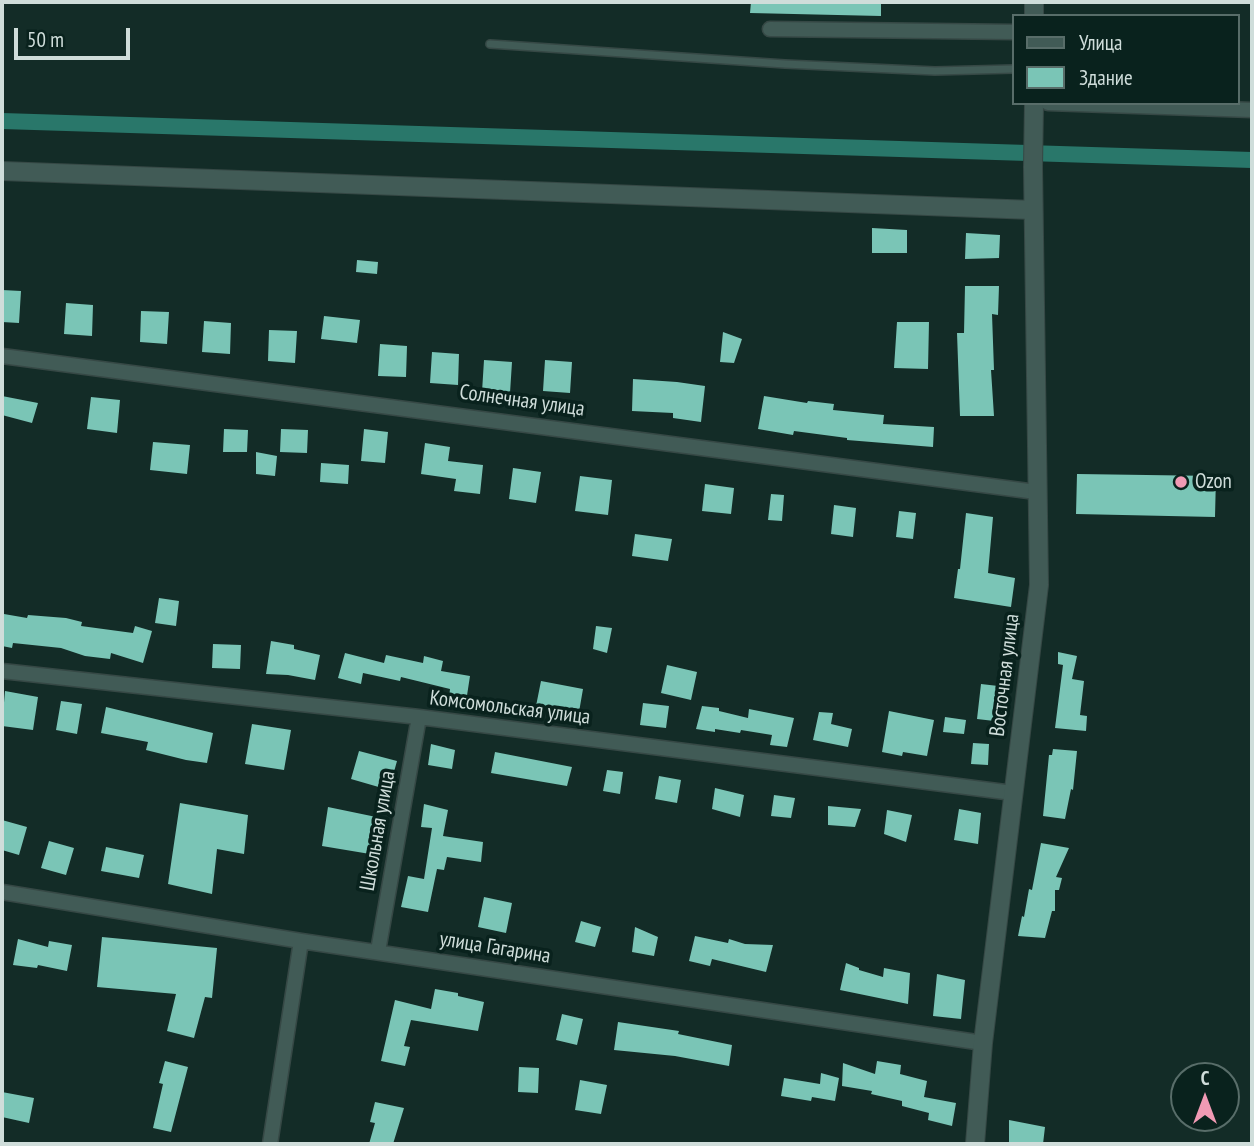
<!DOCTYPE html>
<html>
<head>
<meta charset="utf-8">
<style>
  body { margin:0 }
  #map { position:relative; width:1254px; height:1146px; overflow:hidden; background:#132c27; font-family:"PT Sans Narrow",sans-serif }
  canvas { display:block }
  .frame { position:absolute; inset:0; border:4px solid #cfddda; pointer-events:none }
  .legend { position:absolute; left:1012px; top:14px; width:228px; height:91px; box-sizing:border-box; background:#09221d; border:2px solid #586d69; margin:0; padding:9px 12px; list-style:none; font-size:21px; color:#cfddda }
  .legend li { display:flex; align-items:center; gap:14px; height:35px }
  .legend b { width:35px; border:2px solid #586d69 }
  .north { position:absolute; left:1170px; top:1062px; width:70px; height:70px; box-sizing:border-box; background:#09221d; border:2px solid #586d69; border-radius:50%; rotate:0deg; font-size:19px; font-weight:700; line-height:28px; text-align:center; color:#cfddda }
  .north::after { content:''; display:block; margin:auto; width:24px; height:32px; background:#f09ab4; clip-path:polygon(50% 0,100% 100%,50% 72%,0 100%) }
  .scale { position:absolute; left:14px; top:28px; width:116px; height:32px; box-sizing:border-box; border:4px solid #cfddda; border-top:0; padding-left:9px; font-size:21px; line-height:24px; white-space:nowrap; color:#cfddda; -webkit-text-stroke:5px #09221d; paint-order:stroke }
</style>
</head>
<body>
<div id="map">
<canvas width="1254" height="1146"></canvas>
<div class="frame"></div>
<ul class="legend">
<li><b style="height:9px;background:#415b56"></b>Улица</li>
<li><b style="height:19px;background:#7ac5b6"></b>Здание</li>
</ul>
<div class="north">С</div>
<div class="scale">50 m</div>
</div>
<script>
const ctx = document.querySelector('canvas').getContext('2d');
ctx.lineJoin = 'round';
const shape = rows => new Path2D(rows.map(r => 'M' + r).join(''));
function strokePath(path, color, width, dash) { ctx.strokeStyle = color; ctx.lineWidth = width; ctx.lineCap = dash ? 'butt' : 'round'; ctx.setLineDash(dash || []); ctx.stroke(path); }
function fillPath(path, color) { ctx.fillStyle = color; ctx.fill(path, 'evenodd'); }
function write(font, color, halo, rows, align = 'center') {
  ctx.font = font + ' "PT Sans Narrow",sans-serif'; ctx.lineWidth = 7; ctx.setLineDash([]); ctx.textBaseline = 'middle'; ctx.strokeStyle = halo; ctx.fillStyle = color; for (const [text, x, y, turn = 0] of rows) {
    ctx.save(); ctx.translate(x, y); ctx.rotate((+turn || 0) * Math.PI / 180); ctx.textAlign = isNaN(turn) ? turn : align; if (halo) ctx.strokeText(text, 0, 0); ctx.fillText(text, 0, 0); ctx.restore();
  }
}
strokePath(shape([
  [2,121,1252,160]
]), '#29776a', 16);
fillPath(shape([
  [751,2,881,2,881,16,750,13],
  [872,228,907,230,907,253,872,253],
  [966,233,1000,235,999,258,965,259],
  [357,260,378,262,377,274,356,272],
  [965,286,999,286,998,315,992,314,994,370,991,370,994,416,960,416,957,333,964,333],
  [2,290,21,291,19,323,2,322],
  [66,303,93,305,92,336,64,334],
  [141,311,169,312,167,344,140,342],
  [324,316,360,320,357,343,321,339],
  [204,321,231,323,230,354,202,352],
  [897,322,929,322,928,369,894,368],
  [269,330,297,331,295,363,268,361],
  [723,332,742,339,734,363,720,362],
  [380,344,407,346,406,377,378,376],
  [432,352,459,354,458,385,430,383],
  [484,360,512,362,510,393,482,392],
  [545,360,572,362,570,393,543,391],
  [633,379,677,382,705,386,701,422,673,418,673,413,632,411],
  [2,396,38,403,32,423,2,415],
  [764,396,807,403,808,401,834,404,833,410,884,415,883,424,934,427,933,447,847,440,847,438,794,431,793,435,758,429],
  [91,397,120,400,117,433,87,429],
  [224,429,248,430,247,452,223,452],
  [281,429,308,430,307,453,280,452],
  [364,429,388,432,385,463,361,461],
  [153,442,190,445,187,474,150,470],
  [425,443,450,447,448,461,483,465,480,494,454,491,456,479,421,474],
  [256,452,277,456,275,476,256,474],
  [321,463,349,465,348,484,320,482],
  [513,468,541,472,536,503,509,499],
  [1077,474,1216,476,1215,517,1076,514],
  [580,476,612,480,608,515,575,511],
  [705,484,734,488,731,514,702,511],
  [771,494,784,495,782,521,768,520],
  [834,505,856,508,853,537,831,534],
  [899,511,916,513,913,539,896,537],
  [966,513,993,517,988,573,1015,578,1011,607,954,598,958,569,960,569],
  [635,534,672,539,668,561,632,556],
  [159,598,179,601,176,626,155,623],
  [4,614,27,618,28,615,66,618,82,622,81,626,133,633,135,626,152,631,143,663,111,653,110,659,85,656,61,648,13,643,12,648,2,646],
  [596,626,612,628,607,653,593,649],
  [271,641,294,645,294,649,320,655,315,680,288,675,266,674],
  [213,644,241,645,240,669,212,668],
  [1058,652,1077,656,1072,679,1084,681,1080,715,1087,716,1086,731,1055,728,1063,665,1058,664],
  [345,653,384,663,386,655,423,663,424,656,443,661,441,671,470,676,466,702,449,698,450,689,401,677,400,681,363,673,361,684,338,678],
  [667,665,697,672,691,700,661,693],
  [541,681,583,689,579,712,536,706],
  [981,684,1007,687,1003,722,977,719],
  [5,691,38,697,33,730,2,726],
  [61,701,82,704,77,734,56,730],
  [643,703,669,706,666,728,640,725],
  [702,706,719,708,719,711,748,718,749,709,794,718,787,747,770,745,772,735,741,730,740,733,715,729,715,732,696,729],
  [106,707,213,733,207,763,186,760,146,750,148,742,101,733],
  [889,711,934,720,927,756,903,752,902,756,882,752],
  [819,712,833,713,831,724,852,729,848,747,813,740],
  [945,717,966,720,964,734,943,732],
  [252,724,291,730,284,770,245,764],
  [973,743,989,744,988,765,971,764],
  [431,744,455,750,452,769,428,765],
  [1053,749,1077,751,1073,790,1071,789,1065,819,1043,816,1049,755,1052,755],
  [359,751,397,761,389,790,351,779],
  [495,752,572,767,567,786,491,773],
  [607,770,623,772,620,794,603,791],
  [659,776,681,780,677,803,655,799],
  [715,788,744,795,740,817,712,809],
  [774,795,795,798,791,818,771,816],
  [180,803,248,815,244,854,217,849,212,894,168,884],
  [424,804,448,810,443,836,483,842,481,862,447,857,444,870,437,869,428,912,401,907,408,876,424,879,432,828,421,827],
  [828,806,861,809,855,827,828,825],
  [328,807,381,818,376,855,322,846],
  [959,809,981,813,978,844,954,840],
  [887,810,912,815,906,842,884,834],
  [2,820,27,827,19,855,2,850],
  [49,841,74,848,66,875,41,868],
  [1041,843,1069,848,1056,877,1062,878,1059,890,1055,890,1055,911,1052,911,1045,938,1018,936,1022,916,1024,917,1029,889,1032,890],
  [106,847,144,855,139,878,101,871],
  [484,897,512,903,506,933,478,927],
  [581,921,601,927,595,947,575,942],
  [635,927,658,937,654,956,632,952],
  [695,936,728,943,729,939,745,944,773,945,766,972,712,959,710,966,689,961],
  [102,937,217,948,212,998,205,997,194,1038,167,1031,176,994,97,987],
  [18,939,48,947,49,941,72,945,67,971,38,965,37,968,13,965],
  [846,963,859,968,859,970,883,977,884,968,910,973,908,1004,840,990],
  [937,974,965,980,961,1019,933,1016],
  [435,989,458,993,458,996,484,1002,478,1031,411,1020,404,1046,410,1047,405,1066,381,1061,395,1000,431,1009],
  [562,1014,583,1019,577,1045,556,1040],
  [618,1022,679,1031,678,1034,732,1045,729,1066,675,1056,614,1050],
  [165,1061,188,1067,171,1132,153,1128,163,1084,159,1083],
  [877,1061,901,1065,900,1074,927,1081,924,1097,956,1103,952,1126,928,1120,929,1113,902,1106,902,1101,871,1094,872,1091,842,1086,843,1063,875,1074],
  [519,1067,539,1068,538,1093,518,1092],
  [821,1073,839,1078,835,1101,812,1097,811,1101,781,1096,784,1078,820,1084],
  [580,1080,607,1085,601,1114,575,1110],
  [2,1092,34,1098,29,1123,2,1117],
  [375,1102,404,1108,393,1144,369,1144,375,1123,370,1122],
  [1009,1120,1045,1127,1043,1144,1009,1144]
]), '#7ac5b6');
const lane = shape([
  [490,44,785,64,935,71,1014,69]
]);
const street = shape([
  [770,29,1014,32],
  [1048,103,1252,110],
  [2,356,1036,492],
  [2,671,419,717,1013,793],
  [2,892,301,941,983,1043],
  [378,951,419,717],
  [270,1144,301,941]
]);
const secondary = shape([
  [1034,2,1034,16],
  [2,171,1033,210],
  [975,1144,983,1043,1039,585,1033,167,1034,103]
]);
strokePath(lane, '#364845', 10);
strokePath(street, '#364845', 17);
strokePath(secondary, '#364845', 20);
strokePath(lane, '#415b56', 7);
strokePath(street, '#415b56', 14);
strokePath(secondary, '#415b56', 18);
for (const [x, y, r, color] of [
  [1181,482,7,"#f09ab4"]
]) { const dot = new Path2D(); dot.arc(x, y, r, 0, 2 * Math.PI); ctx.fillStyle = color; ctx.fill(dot); strokePath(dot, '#09221d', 2.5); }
write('21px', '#cfddda', '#09221d', [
  ["Солнечная улица",522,401,8],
  ["Восточная улица",1005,675,-83],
  ["Комсомольская улица",510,708,7],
  ["Школьная улица",378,831,-80],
  ["улица Гагарина",495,948,9]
]);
write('21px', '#cfddda', '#09221d', [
  ["Ozon",1195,482]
], 'left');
</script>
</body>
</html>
